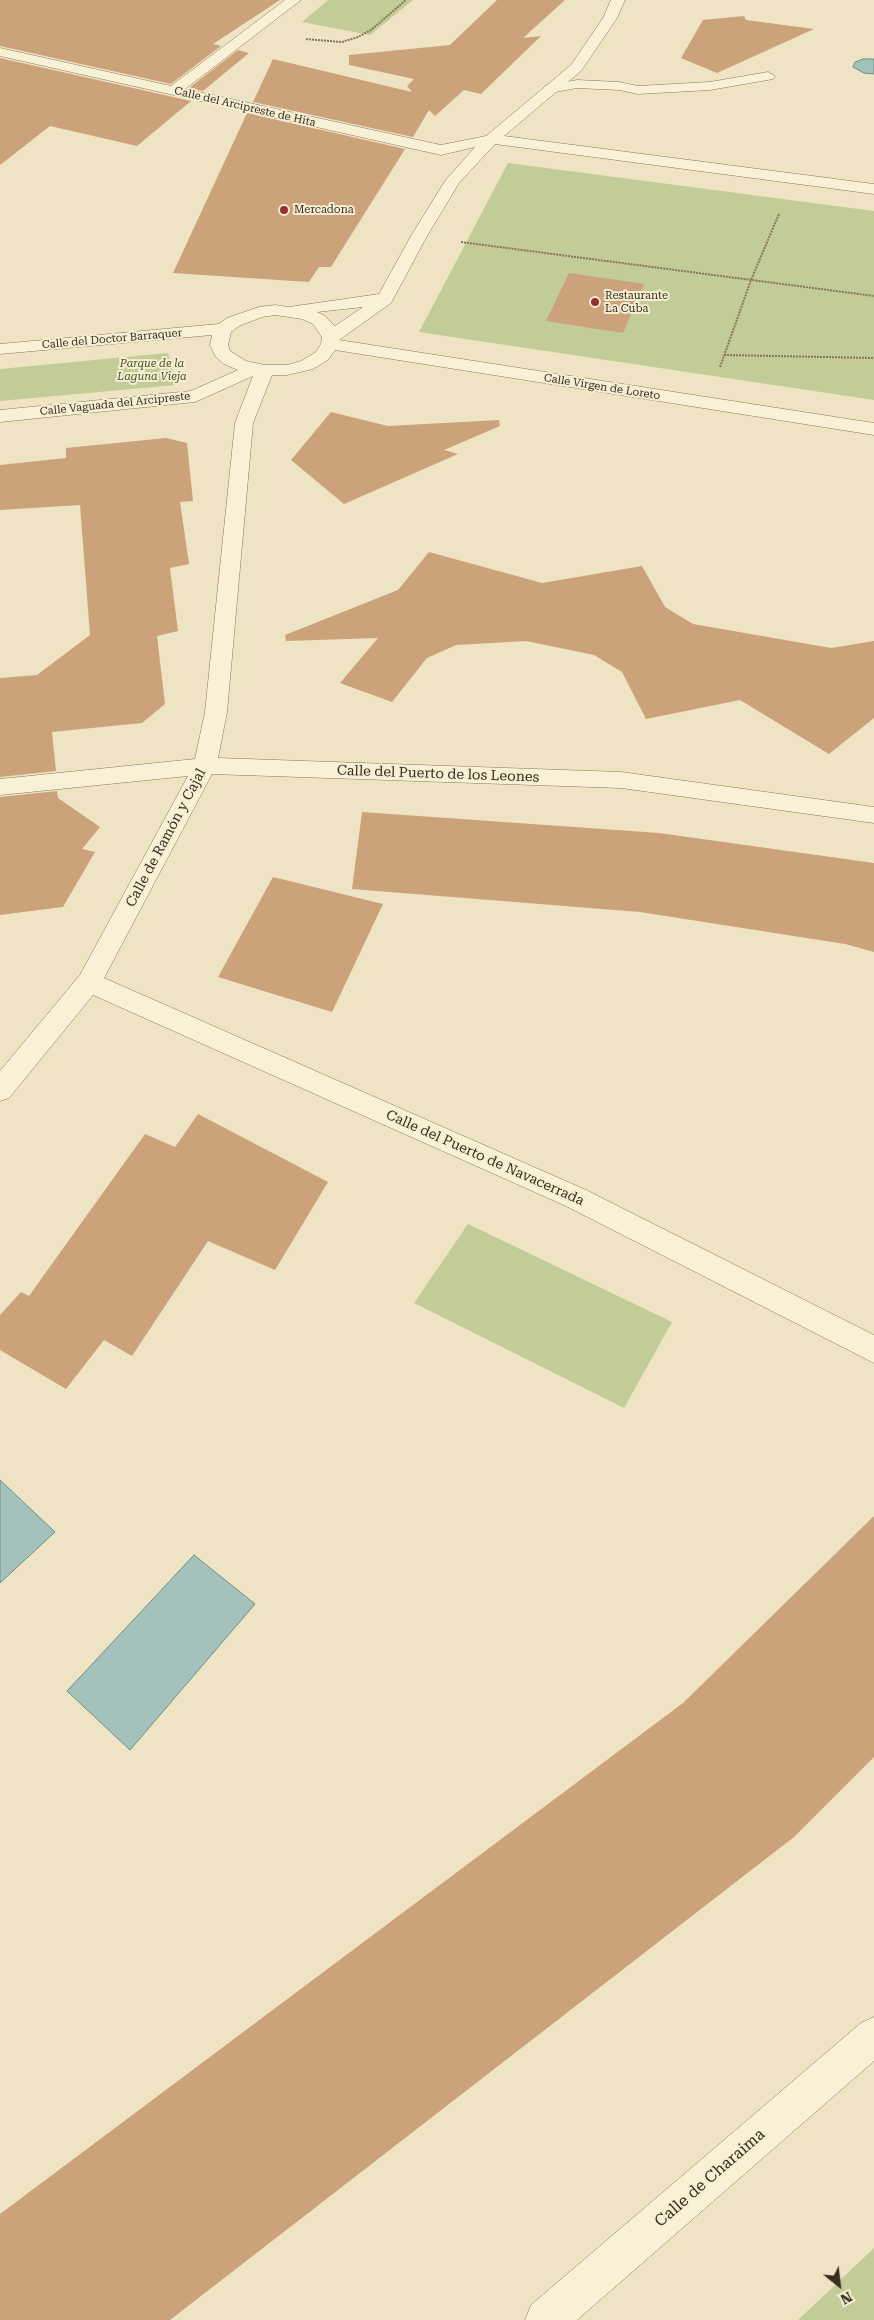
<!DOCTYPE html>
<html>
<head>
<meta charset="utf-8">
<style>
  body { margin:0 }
  #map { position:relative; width:874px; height:2320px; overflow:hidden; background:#eee4c3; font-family:"Roboto Serif",serif }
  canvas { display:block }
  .north { position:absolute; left:814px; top:2260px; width:50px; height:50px; -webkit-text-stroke:4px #f5eed3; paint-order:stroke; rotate:151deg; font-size:14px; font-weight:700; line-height:20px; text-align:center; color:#382c1e }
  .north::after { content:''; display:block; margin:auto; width:18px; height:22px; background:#382c1e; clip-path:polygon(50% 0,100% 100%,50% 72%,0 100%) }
</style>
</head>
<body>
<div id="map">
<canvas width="874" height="2320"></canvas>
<div class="north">N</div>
</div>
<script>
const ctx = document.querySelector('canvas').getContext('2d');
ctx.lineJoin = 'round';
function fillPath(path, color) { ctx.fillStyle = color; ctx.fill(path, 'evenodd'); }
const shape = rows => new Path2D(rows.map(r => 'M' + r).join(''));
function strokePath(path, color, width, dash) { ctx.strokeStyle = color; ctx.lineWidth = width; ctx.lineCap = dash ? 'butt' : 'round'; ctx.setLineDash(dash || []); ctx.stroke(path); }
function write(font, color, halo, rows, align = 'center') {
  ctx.font = font + ' "Roboto Serif",serif'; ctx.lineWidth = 4; ctx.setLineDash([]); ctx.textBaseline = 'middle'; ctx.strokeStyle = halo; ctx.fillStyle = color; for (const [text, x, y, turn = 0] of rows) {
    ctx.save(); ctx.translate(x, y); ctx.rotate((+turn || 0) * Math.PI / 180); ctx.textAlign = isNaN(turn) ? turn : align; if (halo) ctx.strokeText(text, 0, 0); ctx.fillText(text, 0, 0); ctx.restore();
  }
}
fillPath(shape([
  [328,0,413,0,370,35,302,22],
  [508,163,874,211,874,400,419,332],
  [168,353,176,385,0,401,0,369],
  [468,1224,672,1322,624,1408,414,1303],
  [874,2248,874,2320,798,2320]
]), '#c2cc97');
const water = shape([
  [863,59,874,59,874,74,864,73,853,67,855,62,863,59],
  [0,1480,55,1532,0,1583,0,1480],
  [194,1555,255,1604,130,1750,67,1691,194,1555]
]);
fillPath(water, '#a5c1bb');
strokePath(water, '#6c8f89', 1);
fillPath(shape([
  [0,0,280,0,213,44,221,46,171,84,0,46],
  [497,0,565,0,523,38,541,36,481,94,464,90,435,116,429,110,413,137,253,102,273,59,412,92,407,86,414,79,349,65,349,55,450,45],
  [744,16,746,20,814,29,717,73,681,58,703,20],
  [238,50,249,53,203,91,189,88],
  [0,58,191,101,137,146,50,126,0,165],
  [247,113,405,149,331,267,319,267,309,282,173,273],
  [569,273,644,284,623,333,546,321],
  [331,412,388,426,499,420,500,426,444,450,458,454,344,504,291,460],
  [166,438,187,443,193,501,180,502,189,564,170,568,178,631,157,636,165,704,142,723,52,732,56,771,0,777,0,678,37,675,90,635,80,505,0,510,0,465,66,458,66,448],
  [429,552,542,583,642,566,665,607,693,624,831,648,874,641,874,718,829,754,740,700,646,719,622,672,594,655,526,641,456,645,427,658,392,702,340,683,378,638,286,641,285,635,398,590],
  [57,791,58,798,100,827,82,849,95,852,63,907,0,915,0,797],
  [362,812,659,833,874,863,874,952,845,944,640,912,352,889],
  [273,877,383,904,332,1012,218,977],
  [198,1114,328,1182,275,1270,208,1241,132,1356,104,1340,66,1389,0,1350,0,1315,21,1292,29,1296,145,1134,175,1147],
  [874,1516,874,1757,794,1837,170,2320,0,2320,0,2214,683,1703]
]), '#cba279');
const lane = shape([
  [768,72,775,76,773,79,710,90,638,94,619,90,577,88,550,93,543,89,545,86,577,80,619,82,638,86,710,82,768,72]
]);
const street = shape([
  [285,0,301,0,185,89,441,145,486,136,571,65,603,18,611,0,625,0,617,18,581,71,504,136,874,184,874,194,495,144,459,183,427,236,391,303,339,340,874,423,874,435,335,350,328,360,313,369,287,375,272,375,253,423,227,712,218,758,621,772,874,807,874,823,621,788,212,774,104,978,586,1190,874,1335,874,1363,566,1206,93,995,9,1098,0,1101,0,1071,80,975,188,776,0,795,0,779,195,759,205,712,235,423,253,376,195,402,0,422,0,410,191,391,238,370,224,364,216,357,210,345,212,335,0,354,0,344,219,324,227,318,259,307,275,305,289,307,379,294,411,236,445,181,475,147,441,155,0,56,0,48,171,86,285,0],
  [363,307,335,326,325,316,317,312,363,307],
  [275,315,302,319,313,324,322,337,321,344,316,352,301,361,287,365,265,365,246,361,230,351,228,345,231,332,239,326,262,317,275,315],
  [874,2017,874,2061,577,2320,525,2320,531,2305,861,2023,874,2017]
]);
strokePath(lane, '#88765a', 1);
strokePath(street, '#88765a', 1);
strokePath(shape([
  [306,39,342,42,358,37,371,30,406,0],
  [461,242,874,296],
  [724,355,874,358],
  [720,367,751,280,779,214]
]), '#88765a', 2, [2, 1]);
fillPath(lane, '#f8f1d6');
fillPath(street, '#f8f1d6');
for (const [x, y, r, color] of [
  [284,210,5,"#96322b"],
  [595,302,5,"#96322b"]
]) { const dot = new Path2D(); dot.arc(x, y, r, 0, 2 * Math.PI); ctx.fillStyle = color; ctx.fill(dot); strokePath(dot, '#f5eed3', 2); }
write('11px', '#382c1e', '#f5eed3', [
  ["Calle del Arcipreste de Hita",245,107,13],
  ["Calle del Doctor Barraquer",112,339,-5],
  ["Calle Virgen de Loreto",602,387,9],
  ["Calle Vaguada del Arcipreste",115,404,-6]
]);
write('11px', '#382c1e', '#f5eed3', [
  ["Mercadona",294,210],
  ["Restaurante",605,296],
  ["La Cuba",605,309]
], 'left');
write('italic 11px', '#455425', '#f5eed3', [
  ["Parque de la",152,364],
  ["Laguna Vieja",152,377]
]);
write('14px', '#382c1e', '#f5eed3', [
  ["Calle del Puerto de los Leones",438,774,2],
  ["Calle de Ramón y Cajal",166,838,-62],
  ["Calle del Puerto de Navacerrada",485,1158,24]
]);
write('16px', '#382c1e', '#f5eed3', [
  ["Calle de Charaima",710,2178,-41]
]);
</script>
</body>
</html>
